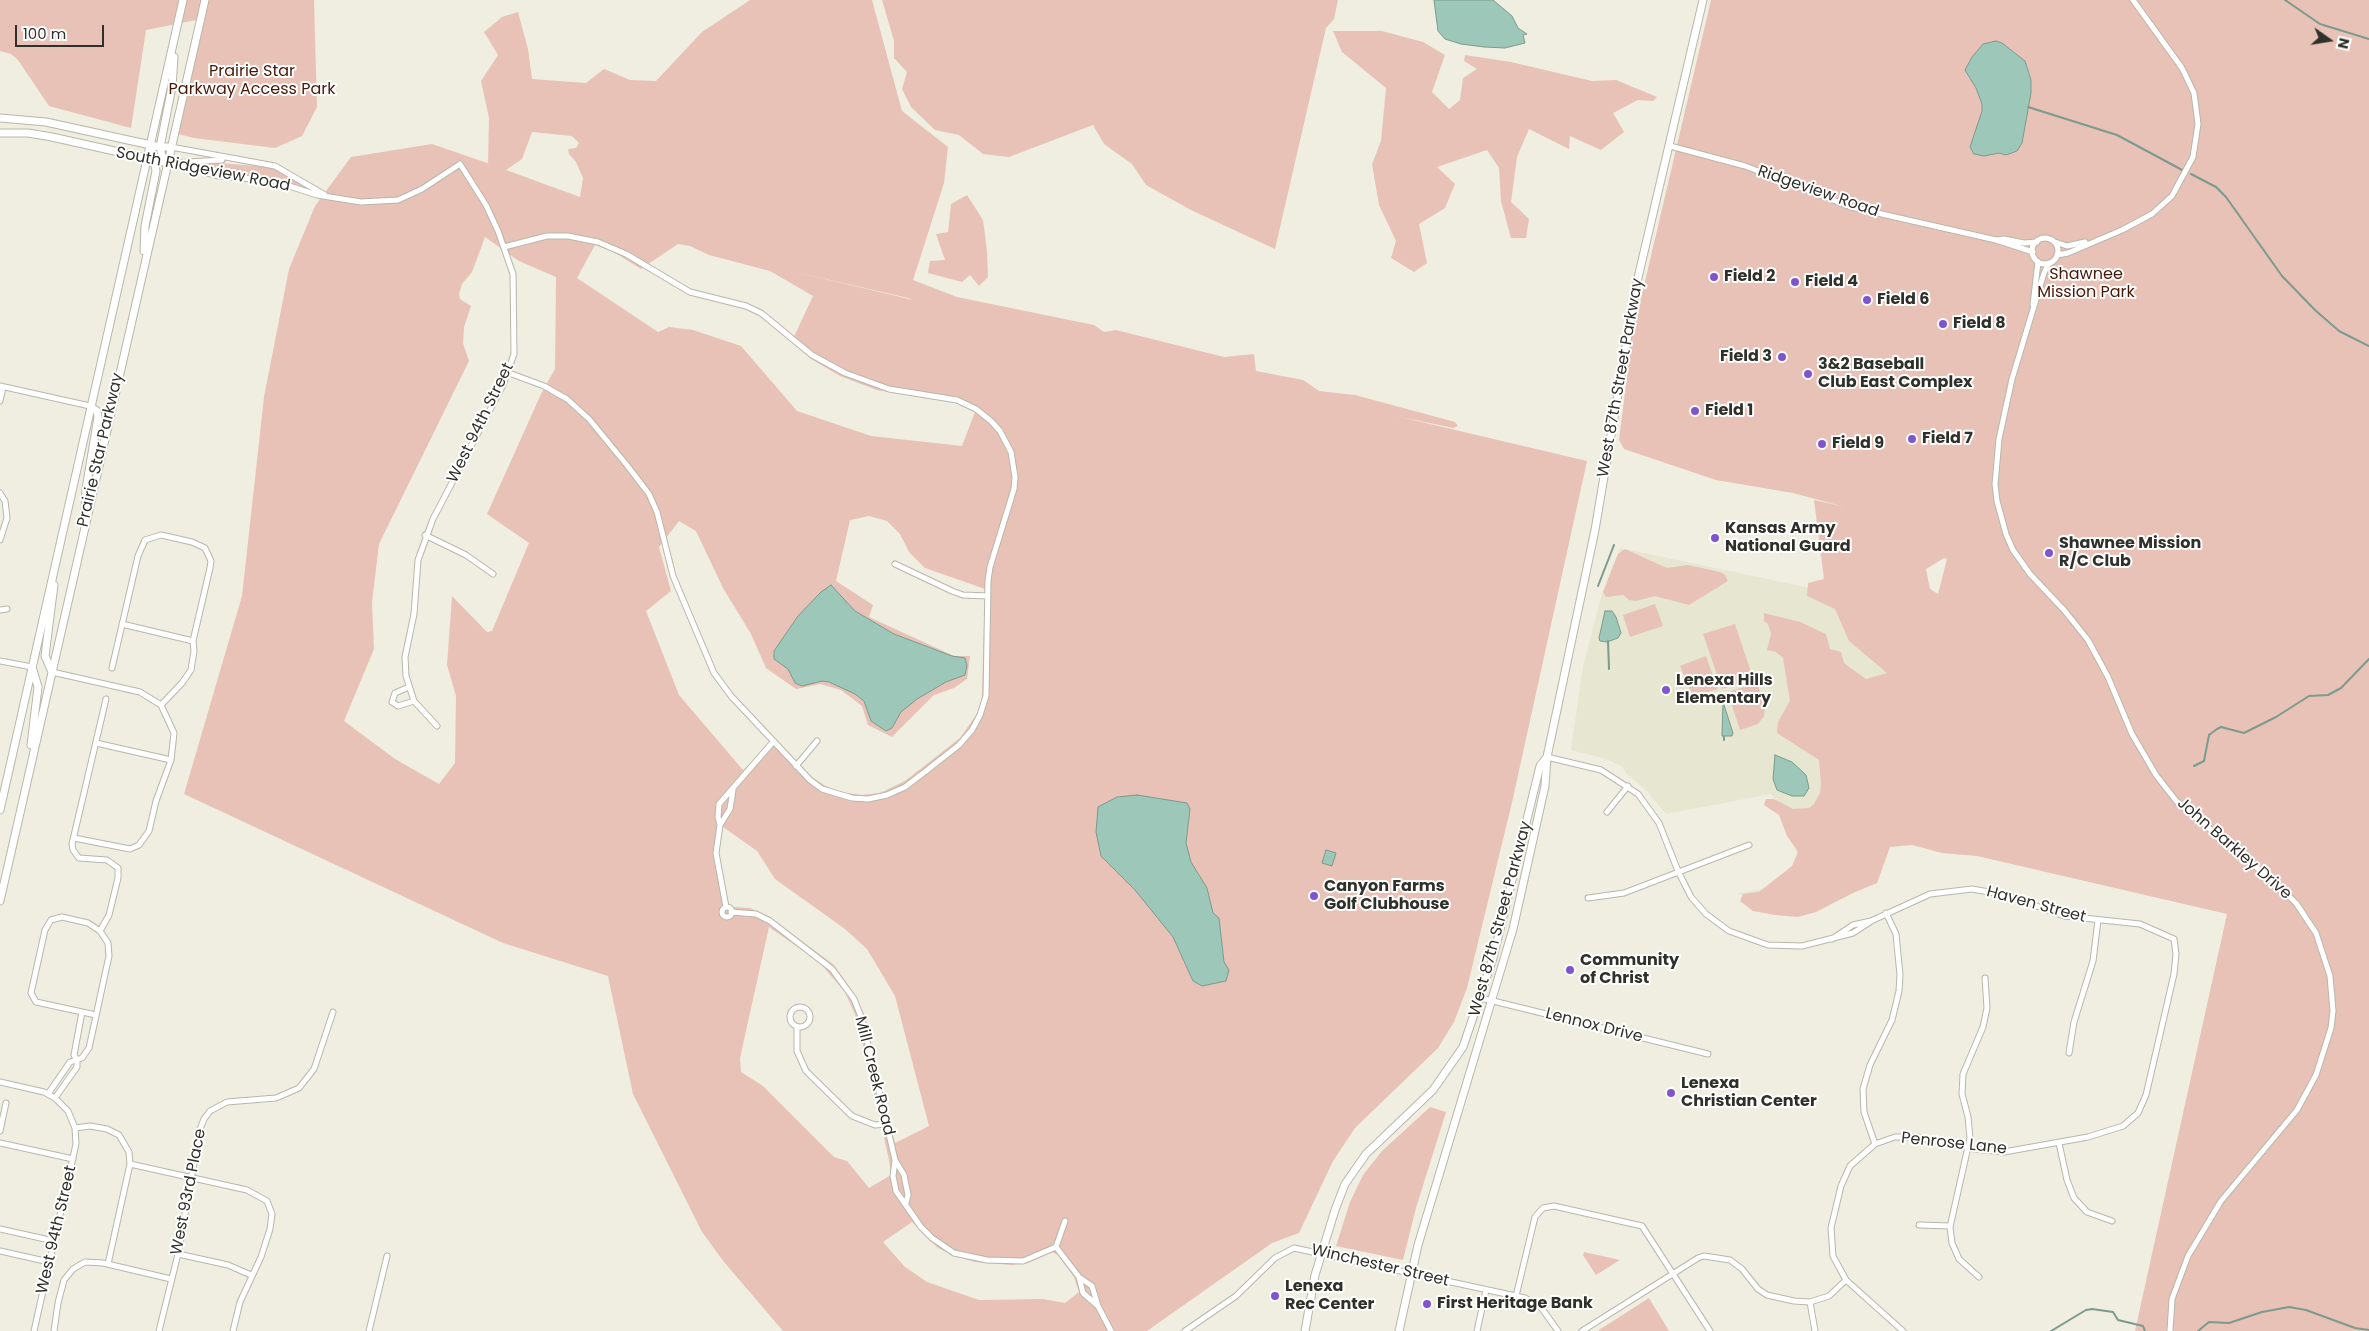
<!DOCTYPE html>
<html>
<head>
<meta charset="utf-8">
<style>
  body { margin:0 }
  #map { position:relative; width:2369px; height:1331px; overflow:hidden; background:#efeee1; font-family:Poppins,sans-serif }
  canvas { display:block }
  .north { position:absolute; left:2304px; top:15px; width:50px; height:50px; -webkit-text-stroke:4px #fff; paint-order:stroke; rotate:103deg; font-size:14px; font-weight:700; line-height:20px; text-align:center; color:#30302a }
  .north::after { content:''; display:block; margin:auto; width:18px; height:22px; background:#30302a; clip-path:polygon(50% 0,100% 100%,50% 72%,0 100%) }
  .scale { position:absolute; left:15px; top:25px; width:89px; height:22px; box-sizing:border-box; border:2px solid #30302a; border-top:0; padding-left:6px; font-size:15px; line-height:18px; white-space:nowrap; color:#30302a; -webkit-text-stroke:4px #fff; paint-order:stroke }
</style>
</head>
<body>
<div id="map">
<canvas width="2369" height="1331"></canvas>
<div class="north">N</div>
<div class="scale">100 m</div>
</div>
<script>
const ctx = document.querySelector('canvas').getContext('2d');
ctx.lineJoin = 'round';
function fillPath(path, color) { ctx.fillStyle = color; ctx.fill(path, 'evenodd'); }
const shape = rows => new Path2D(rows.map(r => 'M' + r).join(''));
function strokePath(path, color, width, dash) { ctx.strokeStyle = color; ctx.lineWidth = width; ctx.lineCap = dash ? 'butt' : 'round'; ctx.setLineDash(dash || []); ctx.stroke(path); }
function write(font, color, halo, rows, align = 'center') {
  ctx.font = font + ' Poppins,sans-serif'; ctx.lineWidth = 4; ctx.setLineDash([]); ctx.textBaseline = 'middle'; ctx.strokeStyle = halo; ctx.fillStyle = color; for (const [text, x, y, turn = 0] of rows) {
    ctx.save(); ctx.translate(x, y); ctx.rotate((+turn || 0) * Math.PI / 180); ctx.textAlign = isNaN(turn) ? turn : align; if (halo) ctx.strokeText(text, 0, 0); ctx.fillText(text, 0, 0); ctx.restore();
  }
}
fillPath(shape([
  [1620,548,1934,614,1875,877,1755,906,1738,893,1759,890,1786,877,1797,865,1796,840,1789,817,1771,794,1666,814,1647,791,1626,773,1623,767,1606,759,1571,750,1583,666,1602,594]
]), '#e7e6d1');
fillPath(shape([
  [0,0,314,0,317,107,302,136,275,148,194,138,174,133,201,19,146,30,131,128,49,106,18,60,11,54,0,51],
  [750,0,872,0,902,111,948,147,944,183,913,280,957,297,1094,325,1104,332,1116,330,1224,357,1254,354,1256,371,1303,380,1319,391,1355,395,1455,422,1458,426,1453,428,1396,416,1587,461,1513,798,1467,988,1454,1022,1438,1048,1355,1128,1333,1161,1299,1233,1272,1243,1147,1331,783,1331,724,1262,702,1232,633,1094,608,976,503,943,184,794,242,596,264,397,289,269,315,206,351,157,432,144,490,164,488,163,489,118,481,81,498,55,484,32,502,17,518,12,528,49,532,79,586,83,604,69,630,80,656,81,702,32],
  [532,132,572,136,579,143,576,148,568,149,569,154,576,162,583,178,580,197,506,170,522,159],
  [485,237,519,261,556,277,555,369,541,394,487,514,529,543,492,631,487,632,452,596,447,665,456,696,455,763,439,784,395,759,344,721,374,649,372,602,379,544,469,361,463,343,464,327,471,306,460,299,459,294,462,284,472,272],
  [678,244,690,246,709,255,770,271,813,296,792,341,811,359,840,376,877,390,954,402,975,412,962,446,871,436,797,411,741,346,693,330,669,327,658,332,577,278,595,245,612,251,641,269],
  [791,271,908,298,913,300],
  [869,516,887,521,900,534,909,552,925,568,985,589,982,696,979,711,960,738,905,781,880,793,862,795,839,792,824,785,809,775,777,741,743,770,679,695,646,611,671,591,659,547,679,521,696,531,723,588,751,634,766,668,796,689,820,684,841,690,862,706,868,725,892,737,934,695,954,688,967,679,970,656,954,656,869,617,873,605,836,581,850,520],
  [723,827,757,851,775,879,845,929,867,949,895,996,929,1126,895,1143,863,1013,856,996,834,965,770,917,750,908,733,907,728,903,719,853],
  [769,927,819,962,845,992,857,1019,889,1160,891,1175,869,1188,847,1161,834,1157,763,1086,741,1072,740,1058],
  [912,1222,938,1248,955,1256,975,1262,1012,1265,1028,1263,1052,1252,1058,1255,1074,1277,1079,1292,1065,1303,1043,1299,979,1300,927,1282,905,1267,883,1242],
  [882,0,1338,0,1334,19,1326,28,1275,249,1191,210,1146,185,1132,164,1104,144,1093,125,1009,157,983,154,959,135,935,130,911,107,902,89,907,72,894,58,894,41],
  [1711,0,2369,0,2369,1331,2135,1331,2227,914,1977,856,1942,853,1912,845,1890,847,1877,883,1853,893,1816,912,1798,917,1775,915,1753,911,1740,901,1743,894,1759,892,1792,866,1798,852,1787,836,1779,815,1764,805,1766,799,1774,799,1793,809,1809,808,1814,804,1820,793,1821,784,1819,760,1777,733,1778,722,1790,701,1783,658,1776,652,1767,650,1771,634,1768,624,1764,621,1764,613,1800,622,1826,634,1830,649,1841,652,1844,663,1866,679,1887,673,1849,641,1835,609,1807,596,1808,583,1824,579,1814,500,1845,507,1793,493,1716,480,1624,449,1619,440,1632,337],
  [1944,558,1947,559,1938,594,1930,589,1926,569],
  [1333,31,1382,31,1423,42,1445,55,1432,92,1449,109,1460,100,1463,78,1477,69,1464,61,1465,55,1511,62,1592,81,1616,80,1657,97,1653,101,1638,100,1613,113,1624,132,1601,150,1570,136,1569,149,1529,129,1517,157,1511,202,1529,219,1526,238,1511,238,1501,201,1499,168,1487,150,1437,167,1455,184,1445,208,1419,224,1427,263,1414,272,1391,258,1396,241,1379,205,1372,164,1381,141,1386,88,1342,52],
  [219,163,270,167,280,171,314,192,271,177,221,172,188,164],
  [967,195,983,220,987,251,988,277,979,286,970,275,962,282,928,273,930,261,945,260,936,234,948,232,951,204],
  [1625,549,1667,568,1687,565,1702,568,1720,572,1725,575,1728,581,1689,605,1655,596,1636,601,1629,600,1623,595,1606,597,1603,592,1610,574,1618,554],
  [1655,604,1663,626,1630,637,1623,615],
  [1735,624,1753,678,1722,689,1703,634],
  [1706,656,1718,689,1693,697,1680,666],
  [1757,683,1765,706,1764,716,1758,724,1740,730,1729,696,1731,691],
  [1430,1107,1446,1112,1416,1208,1403,1260,1336,1246,1350,1202,1363,1175,1382,1151],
  [1584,1252,1620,1260,1596,1275,1583,1255],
  [1649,1298,1669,1331,1599,1331,1599,1330]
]), '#e8c2b7');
const water = shape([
  [1434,0,1493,0,1512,16,1518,28,1527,34,1523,35,1525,43,1505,48,1484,47,1461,44,1445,39,1438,31,1434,0],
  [1996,41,2002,43,2025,61,2031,80,2031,93,2022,143,2017,151,2006,155,1999,153,1984,156,1974,154,1970,147,1982,111,1982,104,1976,88,1965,70,1972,57,1983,44,1996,41],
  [831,585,855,611,894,634,952,656,965,658,967,666,965,675,946,682,917,699,901,712,892,728,886,731,871,721,864,701,855,694,829,682,822,681,802,686,795,683,788,669,774,659,774,651,798,616,821,592,831,585],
  [1605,611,1612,611,1616,617,1621,633,1618,638,1607,642,1600,641,1599,638,1605,611],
  [1723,702,1733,733,1732,736,1722,736,1723,702],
  [1775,755,1792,762,1806,775,1809,788,1804,796,1792,796,1777,790,1773,779,1775,755],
  [1137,795,1187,803,1190,809,1186,843,1191,862,1207,888,1213,913,1219,918,1224,962,1229,970,1226,981,1202,986,1193,981,1173,937,1135,890,1101,856,1096,832,1098,807,1117,797,1137,795],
  [1326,850,1336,853,1332,866,1322,863,1326,850]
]);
fillPath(water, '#9dc8b9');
strokePath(water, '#7c9a8e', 1);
strokePath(shape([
  [2285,0,2320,24,2369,39],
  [2028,107,2117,135,2184,171],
  [2191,174,2216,187,2226,197,2282,276,2315,310,2339,331,2369,346],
  [1598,586,1614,545],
  [1608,641,1609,669],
  [1724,740,1724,737],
  [2194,766,2204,761,2209,735,2217,729,2221,727,2244,733,2276,717,2309,696,2328,695,2341,688,2369,659],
  [2051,1331,2086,1310,2092,1309,2113,1312,2118,1320,2143,1326,2145,1331],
  [2198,1331,2209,1322,2229,1323,2262,1312,2289,1307,2306,1310,2355,1328,2369,1330]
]), '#7c9a8e', 2);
const minor = shape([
  [1670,146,1745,166,1851,207,1996,240,2033,252],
  [171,147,275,166,325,195],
  [168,163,219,176,274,181,317,195,361,202,398,200,422,189,460,164,486,205,498,231,513,274,514,354,503,385,433,519,418,560,414,614,405,657,406,676,414,701,437,726],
  [171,163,222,160],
  '2032 251a13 13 0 1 1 26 0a13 13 0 1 1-26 0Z',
  [1996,240,2004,239,2024,243,2037,242],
  [2055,242,2067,246,2085,242],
  [504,247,547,236,568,236,598,242,626,254,690,292,746,306,761,313,812,355,845,373,889,389,957,400,976,409,991,421,1000,431,1011,452,1015,477,1014,489,990,567,988,581,986,696,980,715,972,730,959,745,926,771,905,787,887,795,868,799,852,798,822,789,810,780,731,696,714,673,673,576,657,512,649,494,626,464,589,419,567,399,544,386,509,373],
  [2057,255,2068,253,2122,230,2152,214,2172,196,2193,157,2198,124,2194,93,2182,68,2133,0],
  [2049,263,2044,273,2012,379,1999,439,1995,484,1997,501,2006,534,2013,550,2030,574,2064,610,2088,640,2108,677,2132,734,2156,775,2177,802,2273,881,2296,903,2316,933,2330,976,2333,1011,2331,1028,2316,1075,2297,1110,2221,1201,2188,1256,2172,1299,2170,1331],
  [2033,305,2038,262],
  [0,386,90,406],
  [0,401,3,387],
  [0,493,5,501,7,518,0,540],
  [425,535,466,555,493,574],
  [895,564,952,591,963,595,988,596],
  [0,610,7,609],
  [122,624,193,641],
  [0,661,32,667],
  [112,668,138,556,145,540,161,535,192,542,205,548,211,561,210,568,193,641,194,651,191,670,182,683,161,705],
  [52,672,140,692,161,705,174,733,171,760,156,801,149,831,139,845,130,849,74,838],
  [409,687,395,693,392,702,398,706,414,701],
  [96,743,171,760],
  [1547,757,1601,770,1638,794,1659,823,1678,871,1691,897,1706,914,1729,931,1768,945,1802,946,1853,933,1870,922],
  [796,766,817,741],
  [1607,812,1628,786],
  [720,825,730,809,733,790],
  [1588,898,1624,893,1749,845],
  [726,907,716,853,720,825,718,817,719,804,773,742],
  '722 912a5 5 0 1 1 10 0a5 5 0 1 1-10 0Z',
  [731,912,756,914,770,921,832,969,854,999,862,1019,895,1160,904,1175,908,1195,906,1203],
  [1832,939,1853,925,1871,921,1930,894,1972,889,2006,895,2064,916,2140,924,2174,939,2176,954,2174,974,2146,1095,2138,1113,2123,1126,2088,1137,2004,1152,1975,1149,1917,1137,1895,1137,1875,1144,1850,1166,1841,1186,1831,1228,1833,1256,1846,1280,1903,1331],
  [1481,998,1708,1054],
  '790 1017a10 10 0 1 1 20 0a10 10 0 1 1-20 0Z',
  [96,1015,36,1002,31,993,45,930,51,920,62,917,88,923,100,931],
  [797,1027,797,1051,806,1071,852,1116,875,1125,886,1124],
  [2069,1053,2074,1022,2093,961,2098,920],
  [0,1082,44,1092,55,1098,68,1111,75,1128,90,1126,107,1129,119,1135,129,1152,130,1164,247,1190,267,1201,272,1214,270,1229,261,1257,240,1302,233,1331],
  [48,1094,70,1062,82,1058,89,1048,109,956,108,943,100,931,109,915,118,878,118,868,107,860,79,858,73,850,72,844,106,699],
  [55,1098,77,1067,77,1060,74,1055,82,1012],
  [0,1131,6,1103],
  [0,1143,73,1159],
  [2059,1143,2067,1180,2074,1198,2087,1212,2112,1221],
  [1875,1144,1864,1112,1863,1089,1870,1065,1892,1020,1899,991,1900,975,1896,934,1886,913],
  [895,1160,893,1176,896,1191,921,1227,932,1238,954,1253,987,1260,1023,1261,1056,1247,1079,1277,1092,1286,1098,1306,1111,1331],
  [1919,1225,1950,1226],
  [0,1229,54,1241],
  [1056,1247,1065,1221],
  [0,1251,49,1262],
  [178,1254,228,1265,251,1275],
  [108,1264,130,1164],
  [1079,1277,1083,1293,1098,1306],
  [1979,1277,1959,1259,1952,1243,1950,1227,1970,1138,1968,1117,1962,1094,1963,1074,1983,1027,1987,1008,1985,978],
  [1516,1296,1535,1217,1543,1208,1554,1206,1642,1226,1710,1331],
  [1810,1302,1815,1331],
  [34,1331,76,1144,75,1128],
  [54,1331,58,1303,64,1280,73,1269,85,1262,103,1263,171,1279],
  [159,1331,178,1254,200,1129,204,1119,210,1111,227,1102,276,1098,299,1088,314,1069,333,1012],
  [369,1331,387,1256],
  [1185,1331,1236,1296,1275,1258,1294,1248,1525,1298,1540,1306,1558,1331],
  [1477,1331,1486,1290],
  [1582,1331,1698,1258,1704,1256,1730,1260,1742,1269,1758,1289,1767,1295,1794,1301,1810,1302,1829,1296,1846,1280]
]);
const secondary = shape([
  [0,118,46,122,160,147,171,147],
  [0,133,28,133,52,137,168,163],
  [168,163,162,156,160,147,172,87,174,57],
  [144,251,145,226,156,171,151,146],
  [85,514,86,489,98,417,97,411,90,406],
  [52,672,45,656,54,585],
  [31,745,38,687,33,670],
  [0,810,183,0],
  [0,901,205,0],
  [1305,1331,1315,1275,1335,1210,1345,1184,1366,1154,1433,1090,1463,1047,1493,958,1540,766,1547,757],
  [1399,1331,1418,1245,1513,929,1545,786,1547,757,1595,530,1637,282,1703,0]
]);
strokePath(minor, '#b8b7ab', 7);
strokePath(secondary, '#b8b7ab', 9);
strokePath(minor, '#fff', 5);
strokePath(secondary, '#fff', 7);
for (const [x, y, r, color] of [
  [1714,277,5,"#8054cd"],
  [1795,282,5,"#8054cd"],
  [1867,300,5,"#8054cd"],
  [1943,324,5,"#8054cd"],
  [1782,357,5,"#8054cd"],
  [1808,374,5,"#8054cd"],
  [1695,411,5,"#8054cd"],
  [1912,439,5,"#8054cd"],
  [1822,444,5,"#8054cd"],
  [1715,538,5,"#8054cd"],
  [2049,553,5,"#8054cd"],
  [1666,690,5,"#8054cd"],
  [1314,896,5,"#8054cd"],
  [1570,970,5,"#8054cd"],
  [1671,1093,5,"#8054cd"],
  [1275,1296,5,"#8054cd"],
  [1427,1304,5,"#8054cd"]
]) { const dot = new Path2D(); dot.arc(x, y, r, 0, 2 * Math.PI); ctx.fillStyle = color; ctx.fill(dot); strokePath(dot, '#fff', 2); }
write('16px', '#491707', '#fff', [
  ["Prairie Star",252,72],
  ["Parkway Access Park",252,90],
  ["Shawnee",2086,275],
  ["Mission Park",2086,293]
]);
write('16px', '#30302a', '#fff', [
  ["South Ridgeview Road",203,170,11],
  ["Ridgeview Road",1818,192,19],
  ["West 87th Street Parkway",1621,378,-80],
  ["West 94th Street",481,423,-64],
  ["Prairie Star Parkway",101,450,-77],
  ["John Barkley Drive",2234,849,41],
  ["Haven Street",2036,905,15],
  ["West 87th Street Parkway",1501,919,-75],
  ["Lennox Drive",1594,1026,14],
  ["Mill Creek Road",874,1076,76],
  ["Penrose Lane",1954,1144,6],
  ["West 93rd Place",189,1192,-79],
  ["West 94th Street",57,1230,-77],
  ["Winchester Street",1380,1266,13]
]);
write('bold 16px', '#30302a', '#fff', [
  ["Field 2",1724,277],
  ["Field 4",1805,282],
  ["Field 6",1877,300],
  ["Field 8",1953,324],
  ["Field 3",1772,357,"right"],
  ["3&2 Baseball",1818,365],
  ["Club East Complex",1818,383],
  ["Field 1",1705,411],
  ["Field 7",1922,439],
  ["Field 9",1832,444],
  ["Kansas Army",1725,529],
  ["National Guard",1725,547],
  ["Shawnee Mission",2059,544],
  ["R/C Club",2059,562],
  ["Lenexa Hills",1676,681],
  ["Elementary",1676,699],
  ["Canyon Farms",1324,887],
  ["Golf Clubhouse",1324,905],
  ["Community",1580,961],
  ["of Christ",1580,979],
  ["Lenexa",1681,1084],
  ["Christian Center",1681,1102],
  ["Lenexa",1285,1287],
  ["Rec Center",1285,1305],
  ["First Heritage Bank",1437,1304]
], 'left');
</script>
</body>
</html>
